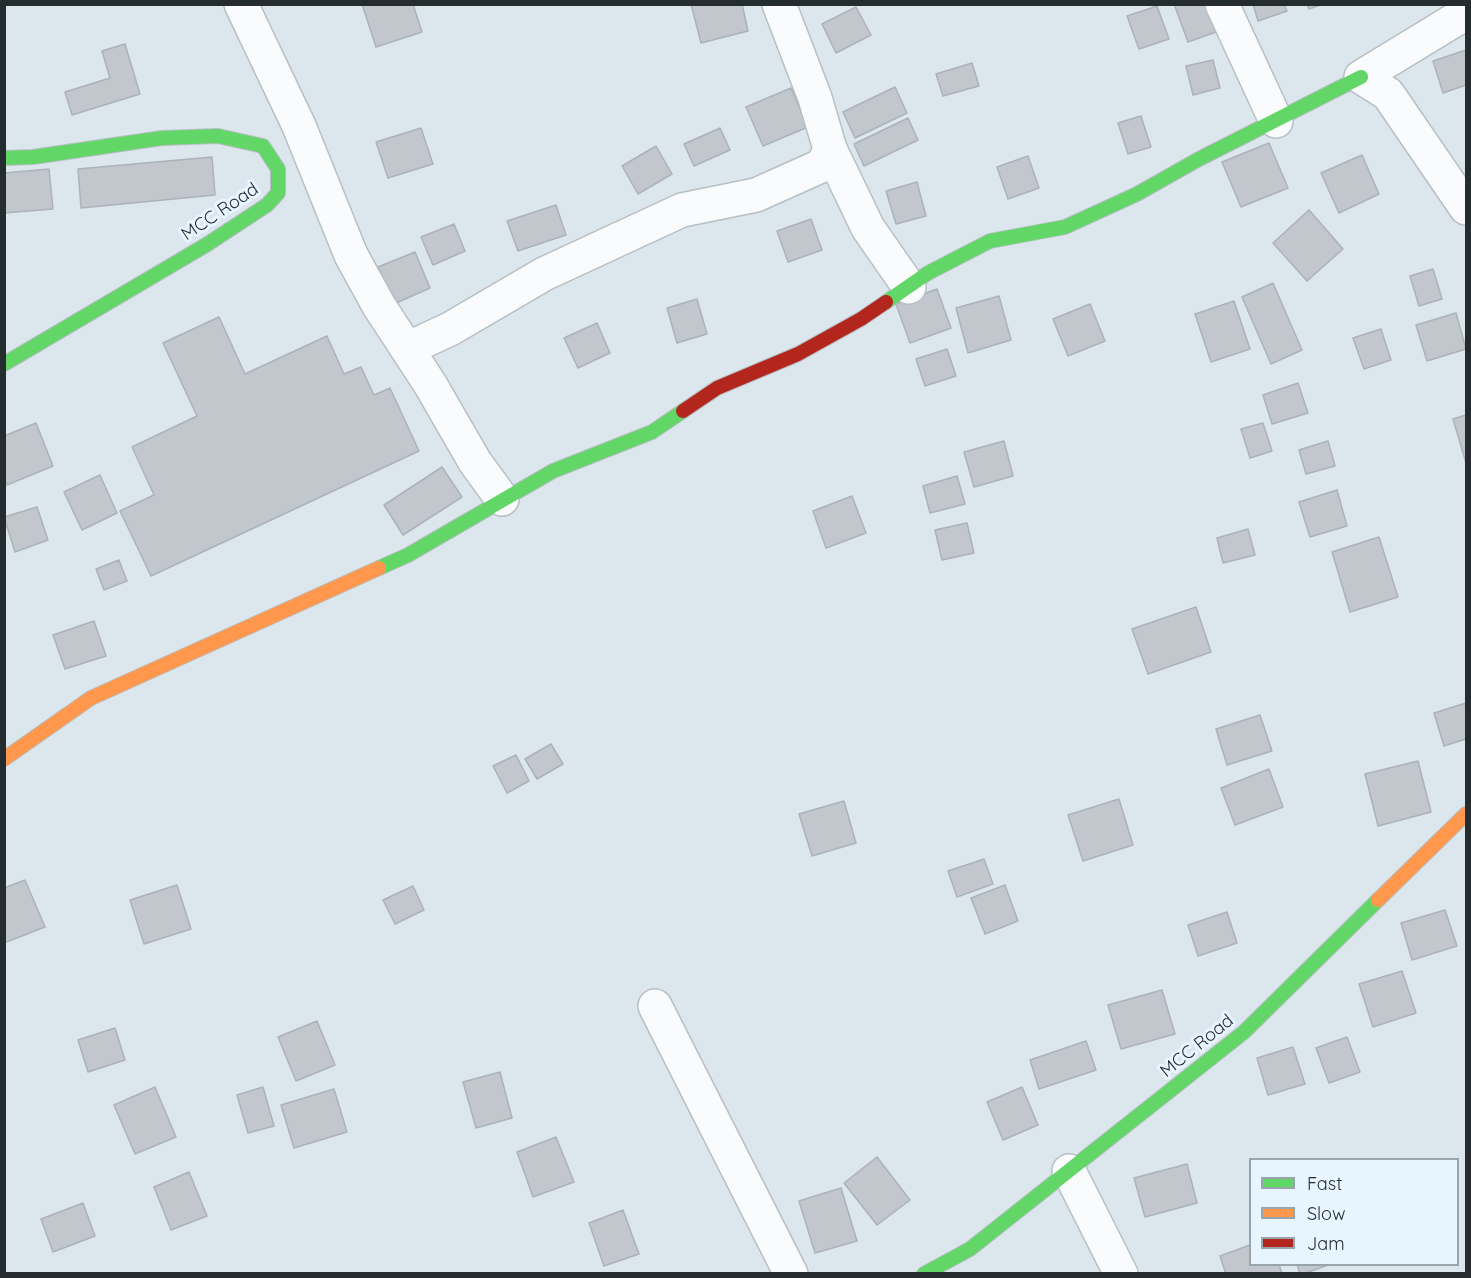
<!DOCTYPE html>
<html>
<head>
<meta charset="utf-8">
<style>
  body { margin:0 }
  #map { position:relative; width:1471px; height:1278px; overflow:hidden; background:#dce7ed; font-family:Quicksand,sans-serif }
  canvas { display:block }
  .frame { position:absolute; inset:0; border:6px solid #252c30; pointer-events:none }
  .legend { position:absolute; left:1249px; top:1158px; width:210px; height:108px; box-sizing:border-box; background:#e6f5ff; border:2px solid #99a5ac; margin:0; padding:8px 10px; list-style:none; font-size:18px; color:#252c30 }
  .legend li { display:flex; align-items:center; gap:12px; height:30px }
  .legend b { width:30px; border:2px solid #99a5ac }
</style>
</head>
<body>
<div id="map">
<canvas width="1471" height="1278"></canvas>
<div class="frame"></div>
<ul class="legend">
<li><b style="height:8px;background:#63d668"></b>Fast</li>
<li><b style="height:8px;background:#ff974d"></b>Slow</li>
<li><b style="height:8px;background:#b3261e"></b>Jam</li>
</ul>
</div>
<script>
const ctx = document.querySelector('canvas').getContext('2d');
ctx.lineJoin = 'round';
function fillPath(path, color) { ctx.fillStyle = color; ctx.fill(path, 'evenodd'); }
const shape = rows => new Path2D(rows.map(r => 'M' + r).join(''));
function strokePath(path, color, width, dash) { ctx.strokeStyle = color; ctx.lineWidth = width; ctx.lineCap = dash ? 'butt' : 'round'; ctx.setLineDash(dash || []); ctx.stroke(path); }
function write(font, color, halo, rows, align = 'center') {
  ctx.font = font + ' Quicksand,sans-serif'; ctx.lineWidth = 6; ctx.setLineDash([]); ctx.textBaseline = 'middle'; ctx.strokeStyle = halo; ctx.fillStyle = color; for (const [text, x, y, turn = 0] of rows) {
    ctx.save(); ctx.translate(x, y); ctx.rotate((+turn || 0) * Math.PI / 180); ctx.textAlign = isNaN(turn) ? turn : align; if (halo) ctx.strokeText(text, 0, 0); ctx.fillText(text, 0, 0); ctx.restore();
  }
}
const building = shape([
  [362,4,413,4,422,32,376,47,362,4],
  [691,4,742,4,748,31,701,43,691,4],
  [1174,4,1206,4,1216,32,1188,42,1174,4],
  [1253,4,1284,4,1287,11,1258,21,1253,4],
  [1307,4,1323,4,1309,9,1307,4],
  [1157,6,1169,39,1139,49,1127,16,1157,6],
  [856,7,871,35,836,53,822,24,856,7],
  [125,44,140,94,72,115,65,92,110,78,102,51,125,44],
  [1466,50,1466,85,1443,93,1433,61,1466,50],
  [1213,60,1220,88,1193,95,1186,66,1213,60],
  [972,63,979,86,943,96,936,74,972,63],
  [895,87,907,113,855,138,843,112,895,87],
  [791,88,808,127,763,146,746,107,791,88],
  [1141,116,1151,147,1128,154,1118,123,1141,116],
  [908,118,918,140,864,166,854,144,908,118],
  [421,128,433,164,388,178,376,142,421,128],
  [720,128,730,150,694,166,684,144,720,128],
  [1269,143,1288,188,1241,207,1222,162,1269,143],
  [656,146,672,174,638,194,622,166,656,146],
  [1362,155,1379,194,1339,213,1321,173,1362,155],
  [1028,156,1039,188,1008,199,997,167,1028,156],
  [212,157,215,195,81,208,78,169,212,157],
  [49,169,53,209,4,213,4,173,49,169],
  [917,182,926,216,896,224,886,191,917,182],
  [556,205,566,235,518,251,507,221,556,205],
  [1309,210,1343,249,1307,281,1273,243,1309,210],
  [811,219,822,250,788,262,777,231,811,219],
  [454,224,465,251,433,265,421,237,454,224],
  [415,252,430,288,394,304,378,267,415,252],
  [1433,269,1442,299,1419,306,1410,276,1433,269],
  [1273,283,1302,350,1271,364,1242,297,1273,283],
  [937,289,951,328,910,343,896,304,937,289],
  [999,296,1011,340,968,353,956,308,999,296],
  [697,299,707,334,677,343,667,308,697,299],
  [1234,301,1250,349,1211,362,1195,314,1234,301],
  [1090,304,1105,341,1068,356,1053,319,1090,304],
  [1456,313,1466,349,1427,361,1416,325,1456,313],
  [219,317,245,374,327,336,344,374,361,367,374,395,390,388,419,451,151,576,120,511,154,495,132,447,197,416,163,343,219,317],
  [597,323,610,353,578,368,564,338,597,323],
  [1381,329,1391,360,1364,369,1353,338,1381,329],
  [947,349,956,376,925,386,916,359,947,349],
  [1298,383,1308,413,1272,424,1263,395,1298,383],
  [1466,415,1466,463,1453,419,1466,415],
  [36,423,53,466,7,485,4,478,4,436,36,423],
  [1263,423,1272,451,1250,458,1241,429,1263,423],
  [1004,441,1013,476,974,487,964,452,1004,441],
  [1328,441,1335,466,1306,474,1299,450,1328,441],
  [442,467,462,497,403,535,384,505,442,467],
  [100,475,117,513,82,530,64,492,100,475],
  [957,476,965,504,930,513,923,486,957,476],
  [1337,490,1347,526,1310,537,1299,502,1337,490],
  [852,496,866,533,826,548,813,511,852,496],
  [37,507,48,540,15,552,4,517,37,507],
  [967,523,974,553,942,560,935,530,967,523],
  [1248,529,1255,555,1223,563,1217,538,1248,529],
  [1379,537,1398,597,1350,612,1332,552,1379,537],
  [119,560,127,581,104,590,96,569,119,560],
  [1196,607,1211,652,1148,674,1132,629,1196,607],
  [94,621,106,656,65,669,53,635,94,621],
  [1466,703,1466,739,1444,746,1434,713,1466,703],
  [1260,715,1272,751,1227,765,1216,729,1260,715],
  [551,744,563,764,537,779,525,759,551,744],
  [516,755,529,781,507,793,493,766,516,755],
  [1418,761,1431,812,1378,826,1365,774,1418,761],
  [1269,769,1283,807,1235,825,1221,788,1269,769],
  [1119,799,1133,845,1083,861,1068,815,1119,799],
  [844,801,856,843,812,856,799,814,844,801],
  [984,859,993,884,957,897,948,871,984,859],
  [25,880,45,927,4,943,4,888,25,880],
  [177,885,191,929,144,944,130,900,177,885],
  [1005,885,1018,921,985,934,971,898,1005,885],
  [413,886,424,910,395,924,383,900,413,886],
  [1445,910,1457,946,1412,960,1401,923,1445,910],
  [1227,912,1237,943,1198,956,1188,925,1227,912],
  [1402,971,1416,1013,1373,1027,1359,984,1402,971],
  [1162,990,1175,1034,1121,1049,1108,1005,1162,990],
  [317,1021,335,1065,296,1081,278,1037,317,1021],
  [115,1028,125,1060,88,1072,78,1040,115,1028],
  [1347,1037,1360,1072,1329,1083,1316,1048,1347,1037],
  [1086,1041,1096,1070,1039,1089,1030,1060,1086,1041],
  [1293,1047,1305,1084,1268,1095,1257,1058,1293,1047],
  [500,1072,512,1118,476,1128,463,1082,500,1072],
  [155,1087,176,1137,135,1154,114,1105,155,1087],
  [263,1087,274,1126,248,1133,237,1095,263,1087],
  [1022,1087,1038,1125,1003,1140,987,1102,1022,1087],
  [334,1089,347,1132,294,1148,281,1105,334,1089],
  [556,1137,574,1182,533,1197,517,1152,556,1137],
  [877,1157,910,1200,877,1225,844,1183,877,1157],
  [1187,1164,1197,1203,1145,1217,1134,1178,1187,1164],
  [189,1172,207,1216,171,1230,154,1187,189,1172],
  [841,1188,857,1241,815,1253,799,1201,841,1188],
  [83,1203,95,1236,53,1252,41,1219,83,1203],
  [623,1210,639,1254,604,1266,589,1223,623,1210],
  [1250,1245,1250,1264,1279,1264,1282,1274,1226,1274,1220,1256,1250,1245],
  [1297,1264,1331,1264,1303,1274,1300,1274,1297,1264]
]);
fillPath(building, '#c1c7cd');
strokePath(building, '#abb2b8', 1.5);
const street = shape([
  [241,4,299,126,351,255,379,306,430,384,475,462,502,499],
  [1222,4,1276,121],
  [1466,13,1361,77,1388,94,1466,208],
  [830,149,868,228,909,287],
  [407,349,450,329,544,274,682,210,756,195,823,165,830,149,815,98,779,4],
  [655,1006,791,1274],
  [1069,1171,1121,1274]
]);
const fast = shape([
  [4,158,33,157,162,138,218,136,263,146,278,169,278,193,267,205,206,245,4,364],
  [886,302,928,273,990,241,1065,227,1137,194,1199,159,1361,77],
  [379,568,408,555,553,471,652,432,683,411],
  [924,1274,970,1249,1244,1032,1378,900]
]);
const slow = shape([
  [4,759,91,698,379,568],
  [1378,900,1466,814]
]);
const jam = shape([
  [683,411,717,388,798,354,861,319,886,302]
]);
strokePath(street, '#b7bfc4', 36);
strokePath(fast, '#b7bfc4', 16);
strokePath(slow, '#b7bfc4', 16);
strokePath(jam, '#b7bfc4', 16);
strokePath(street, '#fafbfc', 33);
strokePath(fast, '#63d668', 14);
strokePath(slow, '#ff974d', 14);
strokePath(jam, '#b3261e', 14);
write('18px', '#252c30', '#e6f5ff', [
  ["MCC Road",220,212,-34],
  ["MCC Road",1197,1046,-39]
]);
</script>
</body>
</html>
